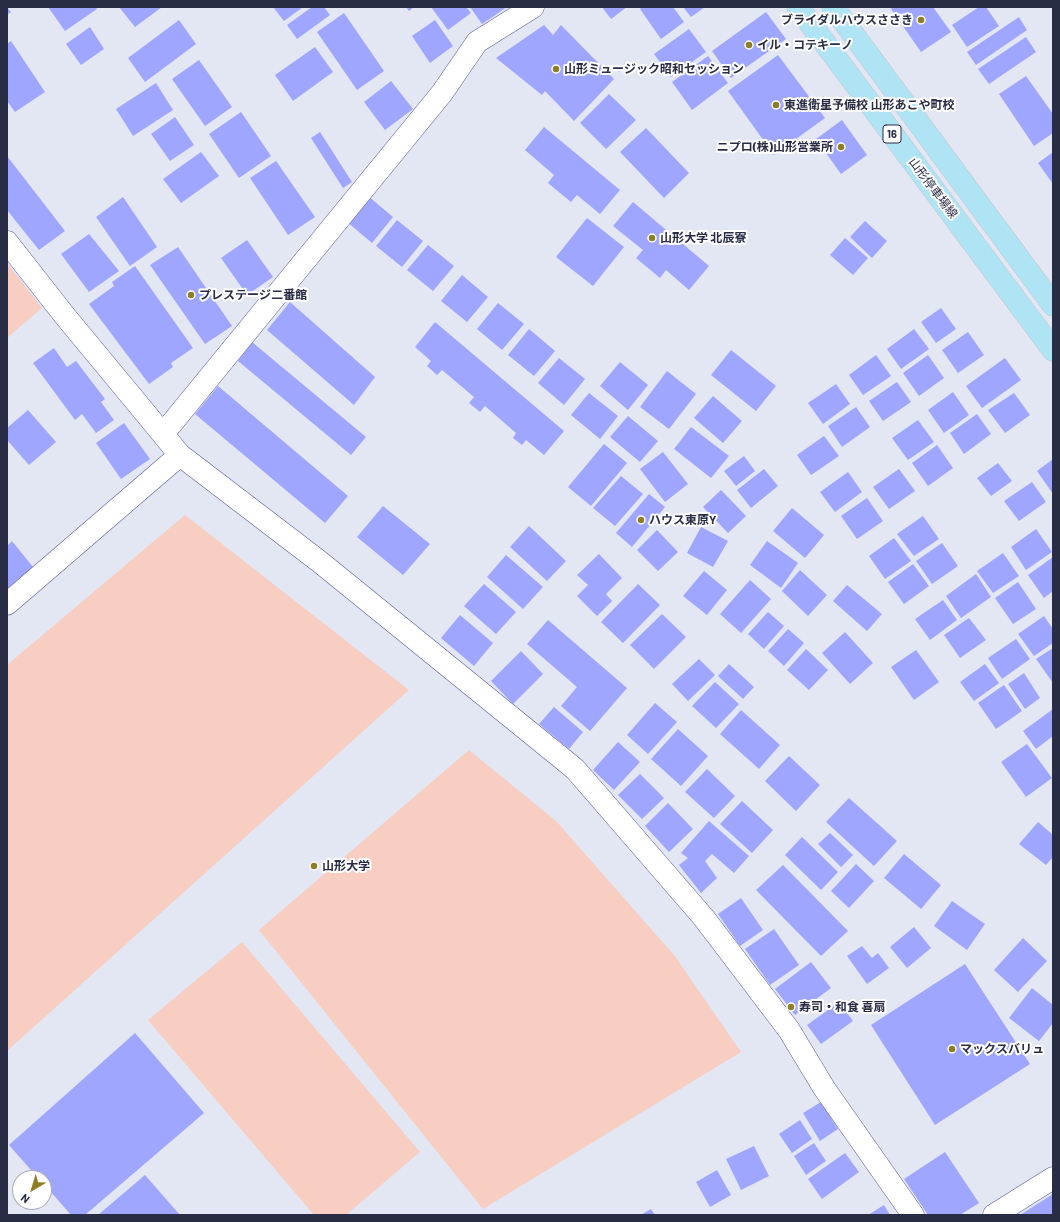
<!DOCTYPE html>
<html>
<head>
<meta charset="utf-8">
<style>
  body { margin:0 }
  #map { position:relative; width:1060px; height:1222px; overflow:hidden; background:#e3e6f3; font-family:Barlow,sans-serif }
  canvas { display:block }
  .frame { position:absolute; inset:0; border:8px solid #292c45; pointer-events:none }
  .north { position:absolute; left:12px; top:1170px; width:40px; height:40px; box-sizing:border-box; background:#fff; border:1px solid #a9abb5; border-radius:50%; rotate:218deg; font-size:11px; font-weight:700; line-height:16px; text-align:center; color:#292c45 }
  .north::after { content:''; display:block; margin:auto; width:14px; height:18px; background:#8e7f26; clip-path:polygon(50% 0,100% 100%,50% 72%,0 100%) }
</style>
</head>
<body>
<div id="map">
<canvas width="1060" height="1222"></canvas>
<div class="frame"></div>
<div class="north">N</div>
</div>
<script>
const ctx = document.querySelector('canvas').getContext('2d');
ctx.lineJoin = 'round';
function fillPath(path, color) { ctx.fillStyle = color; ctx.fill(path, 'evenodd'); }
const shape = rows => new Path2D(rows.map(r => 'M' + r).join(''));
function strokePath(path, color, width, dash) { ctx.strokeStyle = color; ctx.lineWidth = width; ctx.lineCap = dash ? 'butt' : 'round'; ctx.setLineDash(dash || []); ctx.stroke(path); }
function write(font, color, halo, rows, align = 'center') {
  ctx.font = font + ' Barlow,"Noto Sans JP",sans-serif'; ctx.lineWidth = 4; ctx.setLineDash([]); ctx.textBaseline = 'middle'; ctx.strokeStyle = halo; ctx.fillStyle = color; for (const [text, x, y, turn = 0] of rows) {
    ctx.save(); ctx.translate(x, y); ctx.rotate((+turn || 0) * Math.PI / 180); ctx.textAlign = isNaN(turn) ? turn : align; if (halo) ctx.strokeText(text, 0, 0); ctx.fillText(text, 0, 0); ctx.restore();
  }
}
fillPath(shape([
  [7,263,42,308,7,338],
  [185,515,409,690,7,1051,7,665],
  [469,750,556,821,674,955,741,1052,483,1209,259,930],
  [242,942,420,1152,346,1215,314,1215,148,1020]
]), '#f7cec1');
fillPath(shape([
  [7,7,11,12,7,15],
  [48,7,96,7,97,9,65,31],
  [119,7,162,7,135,27],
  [273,7,303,7,284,21],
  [312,7,324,7,330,15,297,39,287,25],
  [406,7,414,7,409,11],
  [431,7,466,7,471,13,448,30],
  [470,7,507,7,482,24],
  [602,7,627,7,611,19],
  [642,7,673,7,684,22,661,39,640,9],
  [683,7,705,7,691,17],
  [893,7,933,7,951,32,921,52,891,9],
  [979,7,986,7,999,26,967,47,952,25],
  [766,12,786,39,731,78,712,51],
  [344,13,384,71,357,90,317,32],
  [1019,17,1027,30,976,65,967,52],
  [179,20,196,44,145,82,128,58],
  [435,20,453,46,430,63,412,36],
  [544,25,553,35,561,25,614,79,574,121,545,91,542,95,496,58],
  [90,27,104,49,81,65,66,44],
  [689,29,706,52,671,77,654,54],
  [1026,37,1036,52,989,84,978,69],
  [11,41,45,92,15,112,7,101,7,44],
  [315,47,333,72,293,101,275,75],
  [778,55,825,118,774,155,728,91],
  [708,56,728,83,692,110,672,82],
  [199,60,232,107,205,126,172,79],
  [1026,76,1053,114,1053,133,1034,146,999,94],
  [391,81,413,109,385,130,364,102],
  [156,83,173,110,133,136,116,109],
  [609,94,636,120,606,149,580,123],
  [241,112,271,156,239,178,209,134],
  [175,117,194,145,170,161,151,134],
  [842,120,867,155,841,174,816,139],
  [544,127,620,190,600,214,577,195,571,202,548,183,554,175,525,150],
  [646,128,689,173,664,198,620,152],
  [320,132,352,182,343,188,311,138],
  [201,152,219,176,181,203,163,179],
  [1053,152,1053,184,1038,163],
  [7,156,65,231,39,250,7,210],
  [276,161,315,217,288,235,250,178],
  [368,196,393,217,372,243,346,221],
  [123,197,157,247,130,266,96,217],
  [633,202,709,266,689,290,666,270,660,278,636,258,643,250,613,226],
  [587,218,624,247,593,286,556,257],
  [397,220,423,241,402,267,376,246],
  [865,221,887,241,872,258,850,237],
  [89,234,119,271,89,292,61,254],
  [845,238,868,258,853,275,830,255],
  [247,240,273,277,247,295,221,258],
  [428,245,454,266,433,291,407,270],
  [178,247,232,326,205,344,150,265],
  [135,266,193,348,171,363,173,367,149,384,89,304,114,286,112,282],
  [462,275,488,297,467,322,441,301],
  [290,302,375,377,354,405,267,330],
  [498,303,524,324,502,350,477,329],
  [941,308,956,329,936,343,921,322],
  [435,322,564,431,544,455,526,440,522,445,513,438,516,433,485,406,480,412,469,403,474,397,442,370,437,375,427,366,431,361,415,347],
  [529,329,555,351,534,376,508,355],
  [914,329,929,349,901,369,887,349],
  [968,332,984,355,958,373,942,350],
  [252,342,366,437,351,455,238,361],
  [54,348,67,367,76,361,105,399,101,402,114,420,96,433,82,414,75,420,33,363],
  [731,350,776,386,756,411,711,375],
  [876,355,891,376,863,395,849,375],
  [928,355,944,378,919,396,903,373],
  [559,358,585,379,564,405,538,383],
  [1005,358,1021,380,982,408,966,386],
  [620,362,648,385,628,410,600,386],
  [667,371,696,394,669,429,640,407],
  [897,382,911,402,883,421,869,401],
  [836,384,850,404,823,424,808,403],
  [218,386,348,496,325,523,195,414],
  [953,392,969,415,944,433,928,410],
  [589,393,618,416,600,439,571,415],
  [1014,393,1030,415,1005,433,988,410],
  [713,396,742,421,723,443,694,418],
  [856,407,870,427,842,447,828,426],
  [28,410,56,442,29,465,7,440,7,428],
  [977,414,991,434,964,454,950,433],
  [628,416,658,441,640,462,610,437],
  [918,420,934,442,908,460,892,438],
  [124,423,150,459,121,479,96,443],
  [691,427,729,456,711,478,674,449],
  [824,436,839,456,811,475,797,455],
  [604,444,627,463,591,506,568,487],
  [937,445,953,468,928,486,912,463],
  [663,452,688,484,665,502,640,469],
  [744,456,755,471,736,486,724,471],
  [1053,459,1053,494,1037,471],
  [998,463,1012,481,991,496,977,478],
  [764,469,778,486,751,508,737,490],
  [899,469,915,491,889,509,873,487],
  [848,472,862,492,835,512,820,492],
  [621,476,643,494,615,526,593,508],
  [1032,482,1046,502,1019,521,1004,501],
  [721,490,746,516,728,533,703,507],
  [649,494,665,507,632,547,616,533],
  [867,498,883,521,857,539,841,516],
  [383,506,430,544,403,575,357,537],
  [792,508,824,535,805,558,773,531],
  [923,516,939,539,914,556,897,534],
  [529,526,566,561,547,581,510,547],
  [701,527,728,541,713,567,687,553],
  [1036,529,1052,552,1026,570,1011,547],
  [657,530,678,552,658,571,637,550],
  [894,538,911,561,885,579,869,556],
  [12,541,33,567,7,589,7,546],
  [767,541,798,563,781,588,750,565],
  [942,543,958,566,932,584,916,561],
  [1003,553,1019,576,993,593,977,571],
  [599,554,622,578,606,594,612,601,597,616,577,596,588,585,577,575],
  [506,555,543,587,523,609,487,577],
  [1053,557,1053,591,1044,598,1028,575],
  [913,564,929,586,904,604,888,582],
  [800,570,827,595,808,616,782,591],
  [704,571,727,590,707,615,683,596],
  [976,574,991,597,961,618,946,596],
  [750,580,771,599,741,633,720,614],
  [1018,582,1036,609,1013,624,995,598],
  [484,584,516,612,496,634,464,606],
  [638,584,660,605,623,643,601,622],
  [847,585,882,614,867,631,833,601],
  [943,600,957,620,930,640,915,619],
  [768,612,784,626,764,649,748,634],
  [662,614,686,637,654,669,630,645],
  [460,615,493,643,474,666,441,638],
  [1044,616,1053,629,1053,643,1034,656,1018,634],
  [969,618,986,640,960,658,944,635],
  [548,620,627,688,590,731,561,706,577,687,527,644],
  [788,629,804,643,784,666,768,651],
  [845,632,873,663,850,684,822,653],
  [1016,639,1030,659,1002,679,988,658],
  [1053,648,1053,683,1036,659],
  [806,649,828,670,809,690,787,670],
  [916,650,939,682,914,700,891,667],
  [521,651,543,674,513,704,491,681],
  [699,659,715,675,688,701,672,684],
  [729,664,754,687,743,699,718,676],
  [985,664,999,683,974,701,960,682],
  [1024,673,1040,698,1025,709,1008,684],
  [715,682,739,704,716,728,692,706],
  [1004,685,1022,711,996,729,978,703],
  [655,703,677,722,648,754,627,735],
  [554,707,583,732,569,749,539,724],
  [1053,709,1053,736,1036,749,1023,731],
  [741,710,780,745,759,769,720,734],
  [678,729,708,756,681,786,651,759],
  [618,742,640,762,614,790,593,770],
  [1027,744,1052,778,1026,797,1001,762],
  [789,756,820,785,796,811,765,781],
  [707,769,735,796,714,818,685,792],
  [640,774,664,798,642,819,618,795],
  [849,798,897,841,874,866,826,822],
  [742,801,773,830,752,853,720,824],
  [668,803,693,829,669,852,645,826],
  [709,821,749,856,734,873,712,854,705,861,717,878,701,893,679,865,688,858,681,853],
  [1038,822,1053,835,1053,857,1046,865,1019,844],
  [830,833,853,855,841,867,818,844],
  [802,837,838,872,821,890,785,855],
  [904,854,941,885,921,909,884,878],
  [856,864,874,881,849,908,831,891],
  [783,865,848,931,821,956,756,890],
  [741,898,763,930,740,946,718,914],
  [952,901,985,924,967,950,934,926],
  [914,927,931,948,907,968,890,947],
  [774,929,799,965,770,985,745,949],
  [1023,938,1047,961,1018,992,994,970],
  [862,946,872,958,878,953,889,968,867,984,847,956],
  [811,962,831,988,795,1015,775,989],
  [965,964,1030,1064,935,1125,871,1025],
  [1032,988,1053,1005,1053,1023,1039,1041,1009,1018],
  [839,1002,853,1021,821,1044,807,1025],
  [135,1033,204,1113,85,1215,71,1215,44,1184,44,1178,38,1178,9,1145],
  [821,1102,838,1129,820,1141,803,1113],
  [800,1120,812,1139,792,1153,779,1134],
  [814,1143,826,1161,806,1175,794,1156],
  [754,1146,769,1176,741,1190,726,1159],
  [945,1152,979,1203,960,1215,928,1215,904,1179],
  [845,1153,859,1172,822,1199,808,1179],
  [717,1170,731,1195,710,1207,696,1182],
  [145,1175,180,1215,98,1215],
  [1053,1194,1053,1215,1020,1215],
  [884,1205,890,1215,868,1215],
  [651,1209,655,1215,641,1215]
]), '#9fa6ff');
const minor = shape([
  [7,242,65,316,180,455,320,562,575,769,704,918,789,1030,824,1088,913,1215],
  [163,434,442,93,477,42,533,7],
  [7,604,180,455],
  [994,1215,1053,1178]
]);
const primary = shape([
  [798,7,1053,350],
  [833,7,1053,305]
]);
strokePath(minor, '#585d98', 23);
strokePath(primary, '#c3c4cb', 23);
strokePath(minor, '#fff', 22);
strokePath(primary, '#afe4f4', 22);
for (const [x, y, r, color] of [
  [921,20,4,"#8e7f26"],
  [749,45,4,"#8e7f26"],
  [556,69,4,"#8e7f26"],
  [776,105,4,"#8e7f26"],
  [841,147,4,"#8e7f26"],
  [652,238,4,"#8e7f26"],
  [191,295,4,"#8e7f26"],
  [641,520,4,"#8e7f26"],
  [314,866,4,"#8e7f26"],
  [791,1007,4,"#8e7f26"],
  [952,1049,4,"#8e7f26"]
]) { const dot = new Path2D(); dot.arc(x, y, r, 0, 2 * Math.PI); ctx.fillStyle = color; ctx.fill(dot); strokePath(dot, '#fff', 1.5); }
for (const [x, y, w] of [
  [892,134,18]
]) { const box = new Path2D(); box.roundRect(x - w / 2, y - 9, w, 18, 3); ctx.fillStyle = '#fff'; ctx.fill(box); strokePath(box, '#292c45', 1); }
write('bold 11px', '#292c45', null, [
  ["16",892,134]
]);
write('bold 12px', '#292c45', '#fff', [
  ["ブライダルハウスささき",913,20,"right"],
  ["イル・コテキーノ",757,45],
  ["山形ミュージック昭和セッション",564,69],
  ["東進衛星予備校 山形あこや町校",784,105],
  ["ニプロ(株)山形営業所",833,147,"right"],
  ["山形大学 北辰寮",660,238],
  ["プレステージ二番館",199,295],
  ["ハウス東原Y",649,520],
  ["山形大学",322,866],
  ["寿司・和食 喜扇",799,1007],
  ["マックスバリュ",960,1049]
], 'left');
write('12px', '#292c45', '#fff', [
  ["山形停車場線",933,188,53]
]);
</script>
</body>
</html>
